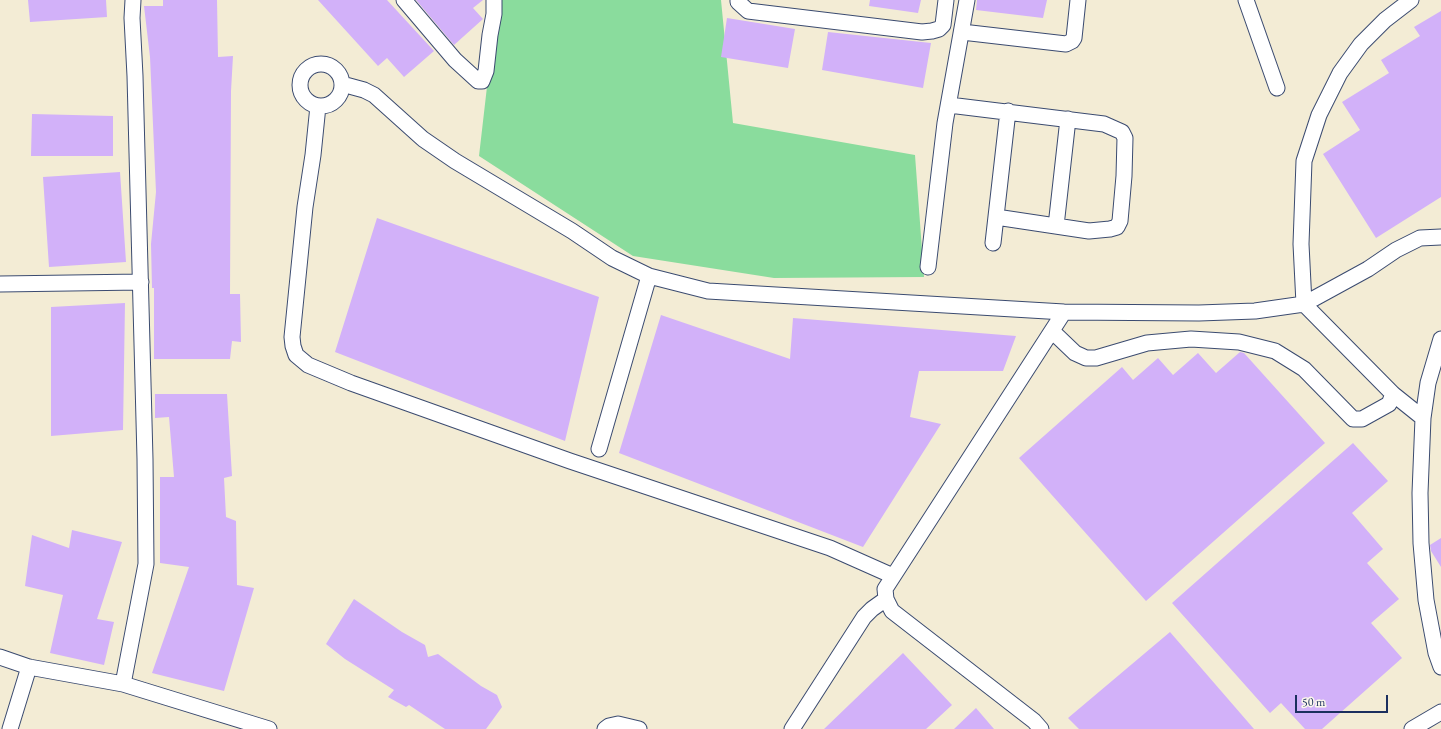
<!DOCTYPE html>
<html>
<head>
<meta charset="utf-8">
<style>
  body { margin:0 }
  #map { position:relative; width:1441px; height:729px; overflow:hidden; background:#f3ecd5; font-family:"EB Garamond",serif }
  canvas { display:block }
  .scale { position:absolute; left:1295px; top:695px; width:93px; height:18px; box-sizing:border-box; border:2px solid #1b2f5e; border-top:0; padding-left:5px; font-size:12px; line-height:14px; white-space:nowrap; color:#1b2f5e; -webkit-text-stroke:3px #fbf7ec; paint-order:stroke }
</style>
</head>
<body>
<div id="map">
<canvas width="1441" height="729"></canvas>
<div class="scale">50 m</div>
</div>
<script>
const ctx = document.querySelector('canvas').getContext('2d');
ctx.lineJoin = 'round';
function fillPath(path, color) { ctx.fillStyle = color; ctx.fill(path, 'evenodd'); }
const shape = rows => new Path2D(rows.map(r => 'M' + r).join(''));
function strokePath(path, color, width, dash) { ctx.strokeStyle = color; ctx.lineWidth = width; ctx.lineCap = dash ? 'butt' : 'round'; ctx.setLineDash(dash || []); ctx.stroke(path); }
fillPath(shape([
  [497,0,721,0,733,123,915,155,924,277,774,278,633,256,479,156]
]), '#8adc9d');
fillPath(shape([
  [28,0,106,0,107,17,30,22],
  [163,0,217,0,218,57,233,56,231,91,230,294,240,294,241,342,232,341,230,359,154,359,154,288,152,288,151,244,156,192,150,57,144,6,163,6],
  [318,0,387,0,434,51,404,77,387,58,378,66],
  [416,0,483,0,473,8,483,19,454,45],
  [870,0,921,0,918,13,869,6],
  [977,0,1047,0,1043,18,976,10],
  [1441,11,1441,197,1376,238,1323,154,1360,130,1342,102,1389,73,1381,60,1420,36,1414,27],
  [727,18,795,29,788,68,721,57],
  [828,32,931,43,923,88,822,70],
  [32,114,113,116,113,156,31,156],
  [120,172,126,262,49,267,43,177],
  [377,218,599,297,565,441,335,352],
  [125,303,123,430,51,436,51,307],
  [661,315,790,359,793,318,1016,336,1003,371,919,371,910,417,941,424,863,547,619,453],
  [1240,352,1244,353,1325,443,1146,601,1019,458,1122,367,1133,380,1158,358,1173,375,1198,353,1216,373],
  [155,394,227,394,232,476,224,478,226,517,236,521,237,585,254,588,224,691,152,673,189,567,160,563,160,477,174,477,169,417,155,418],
  [1353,443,1388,481,1352,513,1383,549,1367,563,1399,599,1371,623,1402,658,1322,729,1305,729,1281,703,1270,713,1172,603],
  [72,530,122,542,97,619,114,622,104,665,50,653,63,595,25,586,32,535,69,548],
  [1441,538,1441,567,1431,551,1430,545],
  [354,599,402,632,425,645,428,657,438,654,481,686,497,695,502,707,486,729,445,729,409,705,406,707,388,697,394,690,345,659,326,644],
  [1170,632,1254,729,1079,729,1068,718],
  [903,653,952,705,926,729,824,729],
  [976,708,994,729,954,729]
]), '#d2b1f9');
const minor = shape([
  [404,0,455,60,478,81,482,81,486,71,490,35,494,14,494,0],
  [738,0,738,2,748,11,922,32,932,31,939,29,943,25,946,0],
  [1246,0,1277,88],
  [1411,0,1385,20,1361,44,1340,73,1319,115,1304,161,1301,244,1304,304,1368,269,1396,250,1420,238,1441,237],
  [962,32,1066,44,1072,41,1074,38,1078,0],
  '300 85a21 21 0 1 1 42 0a21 21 0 1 1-42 0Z',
  [342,84,364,90,374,95,423,139,455,161,572,231,612,258,649,276,708,291,1064,312,1199,313,1255,311,1304,304,1393,394,1423,418],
  [949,105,1104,124,1122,132,1125,138,1124,176,1120,221,1117,227,1110,229,1089,231,996,217],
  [318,106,313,155,305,207,292,337,293,346,296,355,308,365,351,383,570,461,830,548,893,576],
  [1056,226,1068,119],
  [993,243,1008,111],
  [928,267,945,123,967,0],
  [0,284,141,282],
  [1052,331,1075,353,1086,358,1096,358,1147,343,1191,339,1239,342,1275,351,1304,369,1353,419,1362,419,1389,404,1393,394],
  [1441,339,1428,383,1423,418,1420,493,1421,543,1426,600,1436,653,1441,667],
  [599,449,649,276],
  [0,657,29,667,123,684,269,729],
  [123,684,146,564,145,459,135,76,132,18,133,0],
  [10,729,29,667],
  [605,729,609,726,618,724,639,729],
  [792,729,864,617,872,609,886,599],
  [1041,729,1034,721,892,611,886,599,885,589,1064,312],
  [1412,729,1441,712]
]);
strokePath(minor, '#3b4b70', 17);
strokePath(minor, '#fff', 15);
</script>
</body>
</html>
